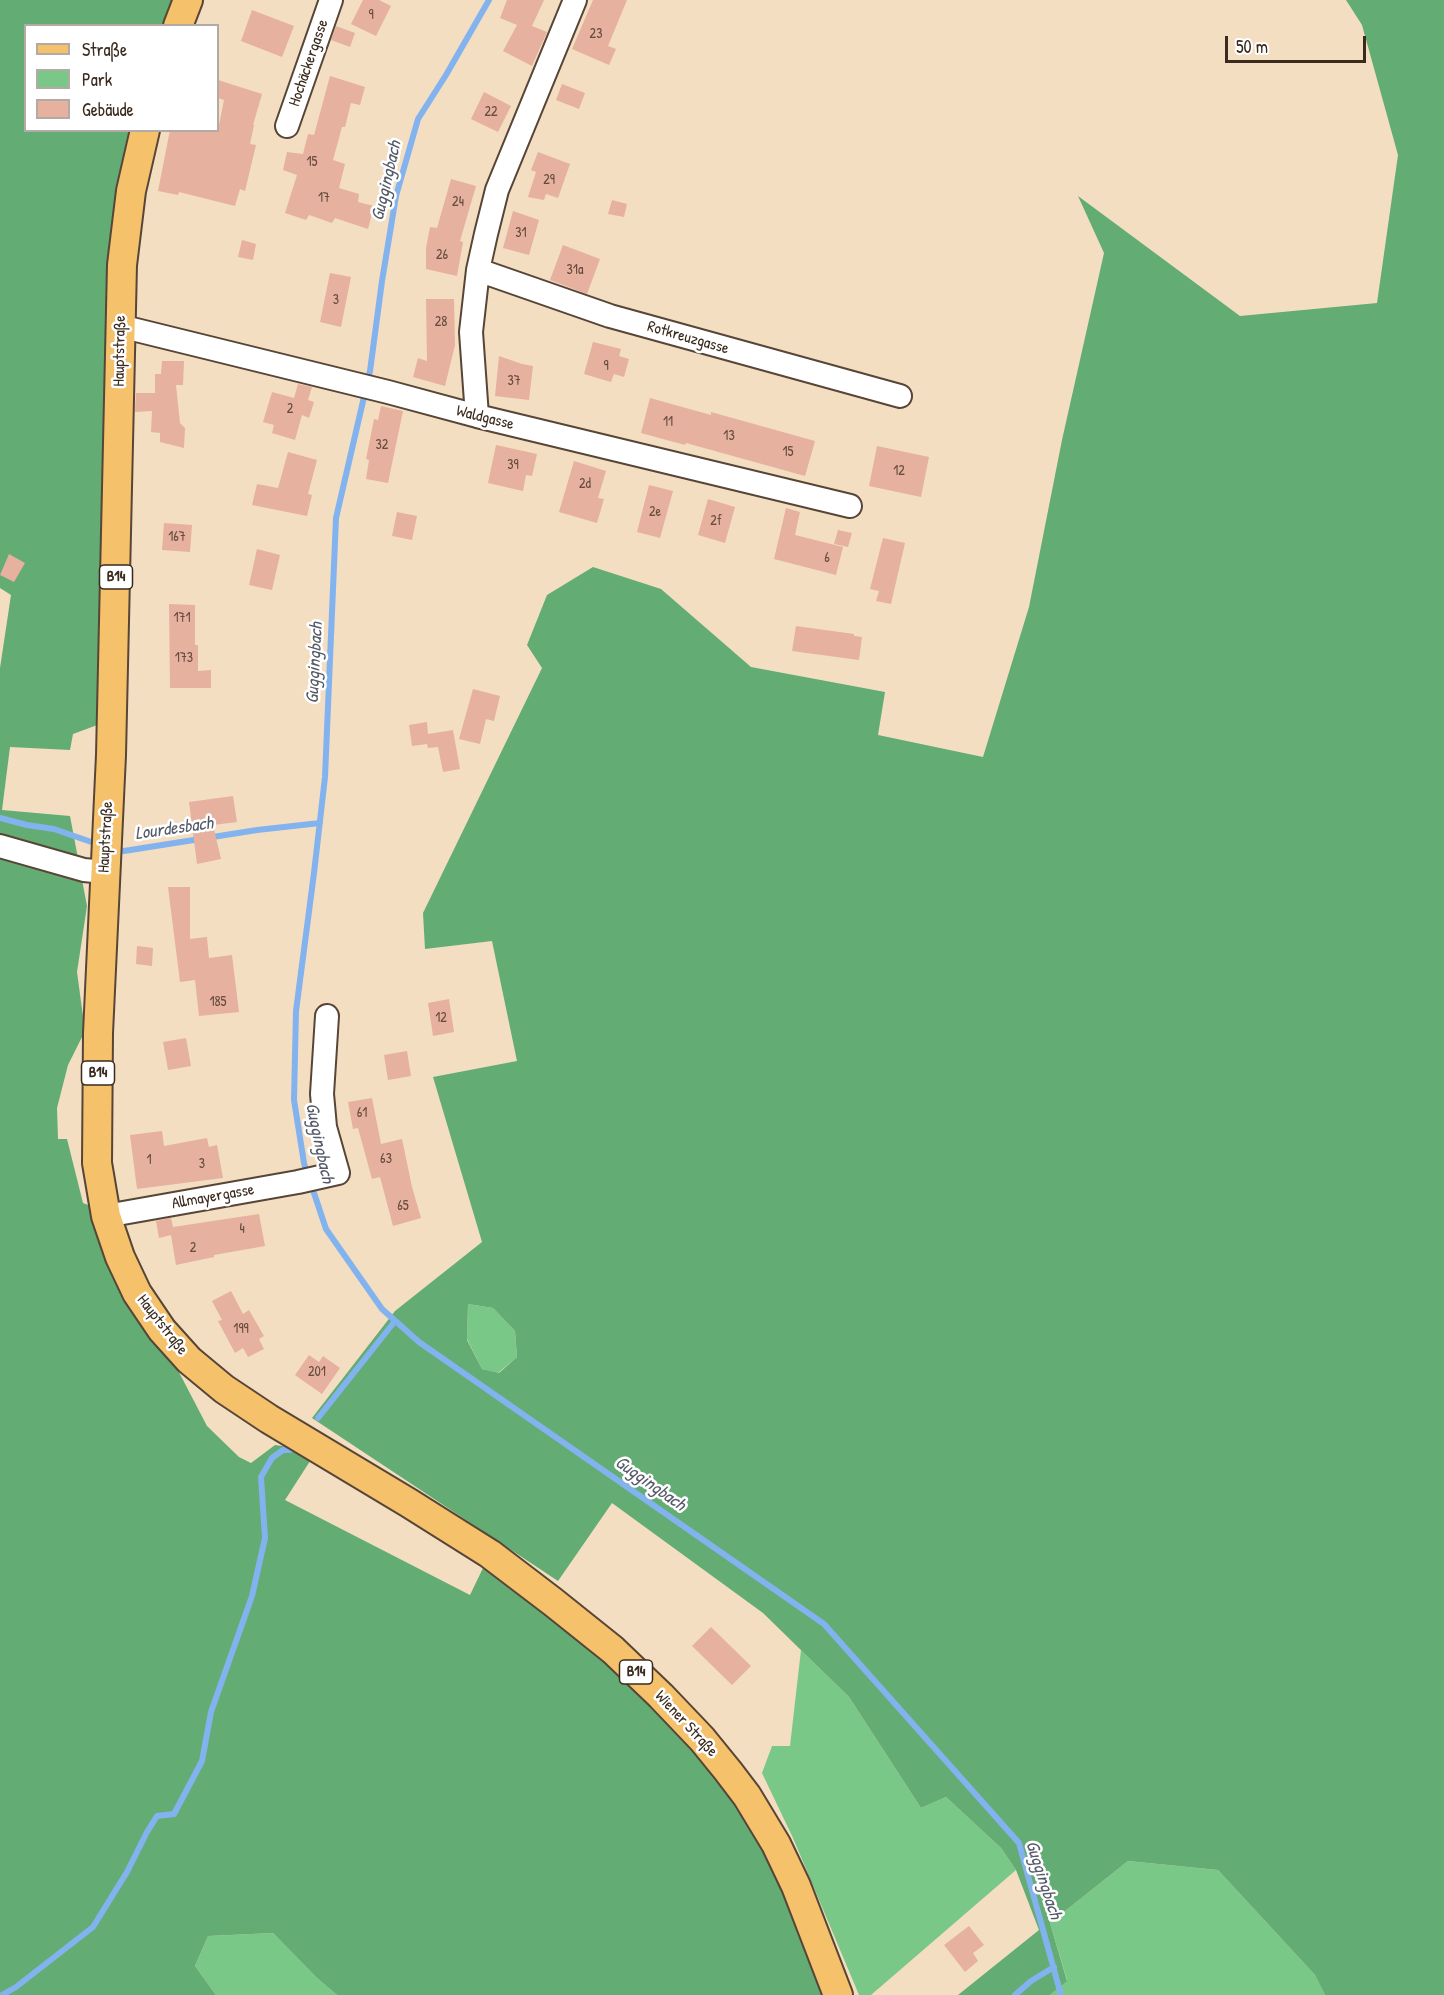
<!DOCTYPE html>
<html>
<head>
<meta charset="utf-8">
<style>
  body { margin:0 }
  #map { position:relative; width:1444px; height:1995px; overflow:hidden; background:#f3dec2; font-family:"Patrick Hand",sans-serif }
  canvas { display:block }
  .legend { position:absolute; left:24px; top:24px; width:195px; height:108px; box-sizing:border-box; background:#fff; border:2px solid #b1aaa5; margin:0; padding:8px 10px; list-style:none; font-size:18px; color:#3b2a1e }
  .legend li { display:flex; align-items:center; gap:12px; height:30px }
  .legend b { width:30px; border:2px solid #b1aaa5 }
  .scale { position:absolute; left:1225px; top:36px; width:141px; height:27px; box-sizing:border-box; border:3px solid #3b2a1e; border-top:0; padding-left:8px; font-size:18px; line-height:21px; white-space:nowrap; color:#3b2a1e; -webkit-text-stroke:4px #fff; paint-order:stroke }
</style>
</head>
<body>
<div id="map">
<canvas width="1444" height="1995"></canvas>
<ul class="legend">
<li><b style="height:8px;background:#f5c16b"></b>Straße</li>
<li><b style="height:16px;background:#7ac887"></b>Park</li>
<li><b style="height:16px;background:#e6b19e"></b>Gebäude</li>
</ul>
<div class="scale">50 m</div>
</div>
<script>
const ctx = document.querySelector('canvas').getContext('2d');
ctx.lineJoin = 'round';
function fillPath(path, color) { ctx.fillStyle = color; ctx.fill(path, 'evenodd'); }
const shape = rows => new Path2D(rows.map(r => 'M' + r).join(''));
function strokePath(path, color, width, dash) { ctx.strokeStyle = color; ctx.lineWidth = width; ctx.lineCap = dash ? 'butt' : 'round'; ctx.setLineDash(dash || []); ctx.stroke(path); }
function write(font, color, halo, rows, align = 'center') {
  ctx.font = font + ' "Patrick Hand",sans-serif'; ctx.lineWidth = 5; ctx.setLineDash([]); ctx.textBaseline = 'middle'; ctx.strokeStyle = halo; ctx.fillStyle = color; for (const [text, x, y, turn = 0] of rows) {
    ctx.save(); ctx.translate(x, y); ctx.rotate((+turn || 0) * Math.PI / 180); ctx.textAlign = isNaN(turn) ? turn : align; if (halo) ctx.strokeText(text, 0, 0); ctx.fillText(text, 0, 0); ctx.restore();
  }
}
fillPath(shape([
  [468,1304,493,1308,515,1331,517,1357,498,1373,482,1369,467,1339],
  [801,1650,849,1697,921,1808,946,1797,1001,1848,1016,1870,871,1995,859,1995,793,1838,762,1773,772,1746,790,1746],
  [1128,1861,1218,1870,1315,1975,1325,1995,1050,1995,1067,1980,1050,1923],
  [273,1933,317,1978,337,1995,216,1995,195,1966,208,1936]
]), '#7ac887');
fillPath(shape([
  [0,0,175,0,165,25,26,26,26,130,130,131,108,263,100,724,73,734,70,750,10,747,2,810,70,816,87,906,77,972,85,1031,68,1065,57,1108,58,1139,67,1139,83,1203,93,1207,207,1426,239,1457,251,1463,275,1445,296,1448,312,1458,285,1500,470,1595,483,1568,639,1685,707,1759,765,1846,825,1995,337,1995,317,1978,273,1933,208,1936,195,1966,216,1995,0,1995,0,668,11,595,0,588],
  [1346,0,1444,0,1444,1995,1325,1995,1315,1975,1218,1870,1128,1861,1050,1923,1067,1981,1050,1995,958,1995,1039,1930,1016,1870,1001,1848,946,1797,921,1808,849,1697,763,1613,612,1503,558,1581,312,1418,395,1311,482,1242,433,1077,517,1061,492,941,425,949,423,913,542,668,527,645,547,595,593,567,661,589,751,667,885,692,878,735,983,757,1029,607,1062,440,1104,253,1078,196,1240,316,1377,303,1398,155,1362,25],
  [468,1304,493,1308,515,1331,517,1357,499,1373,482,1369,467,1340]
]), '#63ac74');
strokePath(shape([
  [0,818,27,825,54,829,100,845],
  [113,849,124,851,257,830,320,823],
  [307,1174,304,1163,294,1100,296,1011,314,873,325,777,336,518,370,371,382,281,396,196,418,119,446,75,489,0],
  [311,1184,326,1229,382,1309,419,1342,824,1624,1019,1843,1061,1995],
  [318,1418,395,1321],
  [2,1995,16,1987,93,1927,127,1872,147,1832,157,1816,174,1814,202,1761,211,1712,252,1596,265,1538,261,1477,272,1458,283,1450,290,1450],
  [1015,1995,1031,1981,1054,1967]
]), '#82b3ee', 6);
fillPath(shape([
  [363,0,379,0,391,6,376,36,351,24],
  [507,0,544,0,532,26,547,32,532,66,503,51,517,25,500,18],
  [593,0,627,0,608,46,616,49,609,65,572,49],
  [252,10,294,26,282,57,241,41],
  [336,26,355,33,350,47,331,40],
  [330,76,365,87,360,105,351,103,345,127,342,127,333,160,345,164,339,188,359,194,358,202,374,206,368,229,335,218,332,223,309,215,306,220,285,213,297,175,283,170,287,152,303,154,308,134,314,135],
  [218,80,262,94,253,125,254,125,250,144,256,145,245,191,240,189,235,206,179,192,178,195,158,191,170,130,218,130,224,100,218,98],
  [562,84,585,93,579,109,556,100],
  [484,92,511,106,498,132,471,119],
  [538,152,570,164,558,198,546,194,544,200,528,197,536,172,531,170],
  [451,179,476,186,460,241,463,242,457,276,426,269,426,248,430,227,437,228],
  [612,200,627,204,624,217,608,214],
  [513,211,539,220,529,255,503,248],
  [242,240,256,244,253,260,238,257],
  [563,245,600,259,587,294,550,280],
  [330,273,351,277,341,327,320,322],
  [426,299,454,299,455,345,445,386,413,377,418,358,427,361],
  [593,342,621,349,619,356,629,359,624,377,614,374,611,382,584,374],
  [499,356,522,364,533,366,529,400,495,396],
  [162,361,184,361,183,385,176,385,180,423,185,428,184,448,160,442,160,433,151,432,152,411,135,412,136,393,155,393,155,374,161,374],
  [298,384,312,387,308,400,314,402,309,418,302,415,295,440,272,433,274,425,263,422,272,392,294,398],
  [650,398,711,415,711,412,815,441,805,476,686,443,685,445,641,433],
  [381,406,403,411,388,483,366,479,369,460,366,459,374,419,378,420],
  [496,445,537,454,532,476,526,475,523,491,488,483],
  [877,446,929,457,921,497,869,486],
  [288,452,317,460,308,494,312,495,307,516,252,505,257,484,278,488],
  [574,461,606,471,598,498,604,499,597,523,559,512],
  [649,485,673,491,660,538,637,532],
  [708,499,735,507,725,543,698,535],
  [786,508,800,512,795,535,843,547,836,575,774,559],
  [397,512,417,516,412,540,392,536],
  [164,523,192,525,190,552,162,550],
  [838,530,852,533,848,547,834,544],
  [883,538,905,543,891,604,876,601,879,591,870,589],
  [257,549,280,555,272,590,249,585],
  [9,554,25,563,14,582,0,575],
  [169,604,195,605,195,645,198,645,198,671,211,670,211,688,170,688],
  [796,626,854,634,854,636,862,637,859,660,792,651],
  [473,689,500,696,494,721,486,719,480,744,459,739],
  [427,722,428,734,453,730,460,769,443,772,438,747,428,748,427,744,412,746,409,725],
  [233,796,237,822,213,825,221,859,197,864,189,802],
  [168,887,190,887,190,939,207,937,209,958,232,955,239,1012,199,1016,195,980,180,982],
  [137,946,153,948,152,966,136,964],
  [449,999,454,1032,433,1036,428,1003],
  [186,1038,191,1066,168,1070,163,1042],
  [407,1051,411,1076,388,1080,384,1055],
  [372,1098,381,1144,402,1139,412,1187,421,1218,393,1226,380,1177,372,1179,358,1128,353,1129,348,1102],
  [162,1131,164,1146,207,1138,209,1147,217,1145,223,1178,137,1189,130,1135],
  [259,1214,265,1246,214,1255,214,1257,176,1265,171,1235,159,1238,156,1221,171,1218,173,1227],
  [231,1291,243,1314,249,1310,264,1336,259,1339,264,1349,248,1357,243,1348,235,1353,218,1321,222,1320,212,1301],
  [309,1355,319,1362,323,1356,340,1368,322,1394,295,1375],
  [711,1627,751,1666,732,1685,692,1646],
  [969,1926,984,1945,973,1953,978,1961,965,1972,944,1945]
]), '#e6b19e');
const minor = shape([
  [287,126,331,0],
  [478,270,610,316,900,396],
  [120,326,388,392,477,416,850,506],
  [477,416,471,332,478,270,486,234,497,190,575,0],
  [0,846,84,870,104,872],
  [106,1216,298,1182,338,1173,325,1127,322,1094,327,1016]
]);
const major = shape([
  [178,26,188,0],
  [145,130,131,191,122,265,111,755,98,1033,97,1163,106,1216,120,1257,137,1293,162,1330,189,1360,224,1389,269,1419,409,1503,490,1554,553,1602,613,1650,661,1696,702,1739,728,1771,747,1796,776,1844,796,1886,838,1995]
]);
strokePath(minor, '#574537', 26);
strokePath(major, '#574537', 32);
strokePath(minor, '#fff', 22);
strokePath(major, '#f5c16b', 28);
write('14px', '#664c3e', null, [
  ["9",371,15],
  ["23",596,34],
  ["22",491,112],
  ["15",312,162],
  ["29",549,180],
  ["17",324,198],
  ["24",458,202],
  ["31",521,233],
  ["26",442,255],
  ["31a",575,270],
  ["3",336,300],
  ["28",441,322],
  ["9",606,366],
  ["37",514,381],
  ["2",290,409],
  ["11",668,422],
  ["13",729,436],
  ["32",382,445],
  ["15",788,452],
  ["39",513,465],
  ["12",899,471],
  ["2d",585,484],
  ["2e",655,512],
  ["2f",716,521],
  ["167",177,537],
  ["6",827,558],
  ["171",182,618],
  ["173",184,658],
  ["185",218,1002],
  ["12",441,1018],
  ["61",362,1113],
  ["63",386,1159],
  ["1",149,1160],
  ["3",202,1164],
  ["65",403,1206],
  ["4",242,1229],
  ["2",193,1248],
  ["199",241,1329],
  ["201",317,1372]
]);
for (const [x, y, w] of [
  [116,577,33],
  [98,1073,33],
  [636,1672,33]
]) { const box = new Path2D(); box.roundRect(x - w / 2, y - 12, w, 24, 4.5); ctx.fillStyle = '#fff'; ctx.fill(box); strokePath(box, '#3b2a1e', 1.5); }
write('bold 15px', '#3b2a1e', null, [
  ["B14",116,577],
  ["B14",98,1073],
  ["B14",636,1672]
]);
write('16px', '#3b2a1e', '#fff', [
  ["Hochäckergasse",309,63,-71],
  ["Rotkreuzgasse",688,338,16],
  ["Hauptstraße",120,351,-89],
  ["Waldgasse",485,418,14],
  ["Hauptstraße",106,837,-87],
  ["Allmayergasse",213,1197,-10],
  ["Hauptstraße",162,1325,52],
  ["Wiener Straße",686,1724,47]
]);
write('italic 18px', '#545a67', '#fff', [
  ["Guggingbach",387,181,-77],
  ["Guggingbach",315,663,-87],
  ["Lourdesbach",174,829,-8],
  ["Guggingbach",319,1143,78],
  ["Guggingbach",650,1484,35],
  ["Guggingbach",1043,1880,72]
]);
</script>
</body>
</html>
